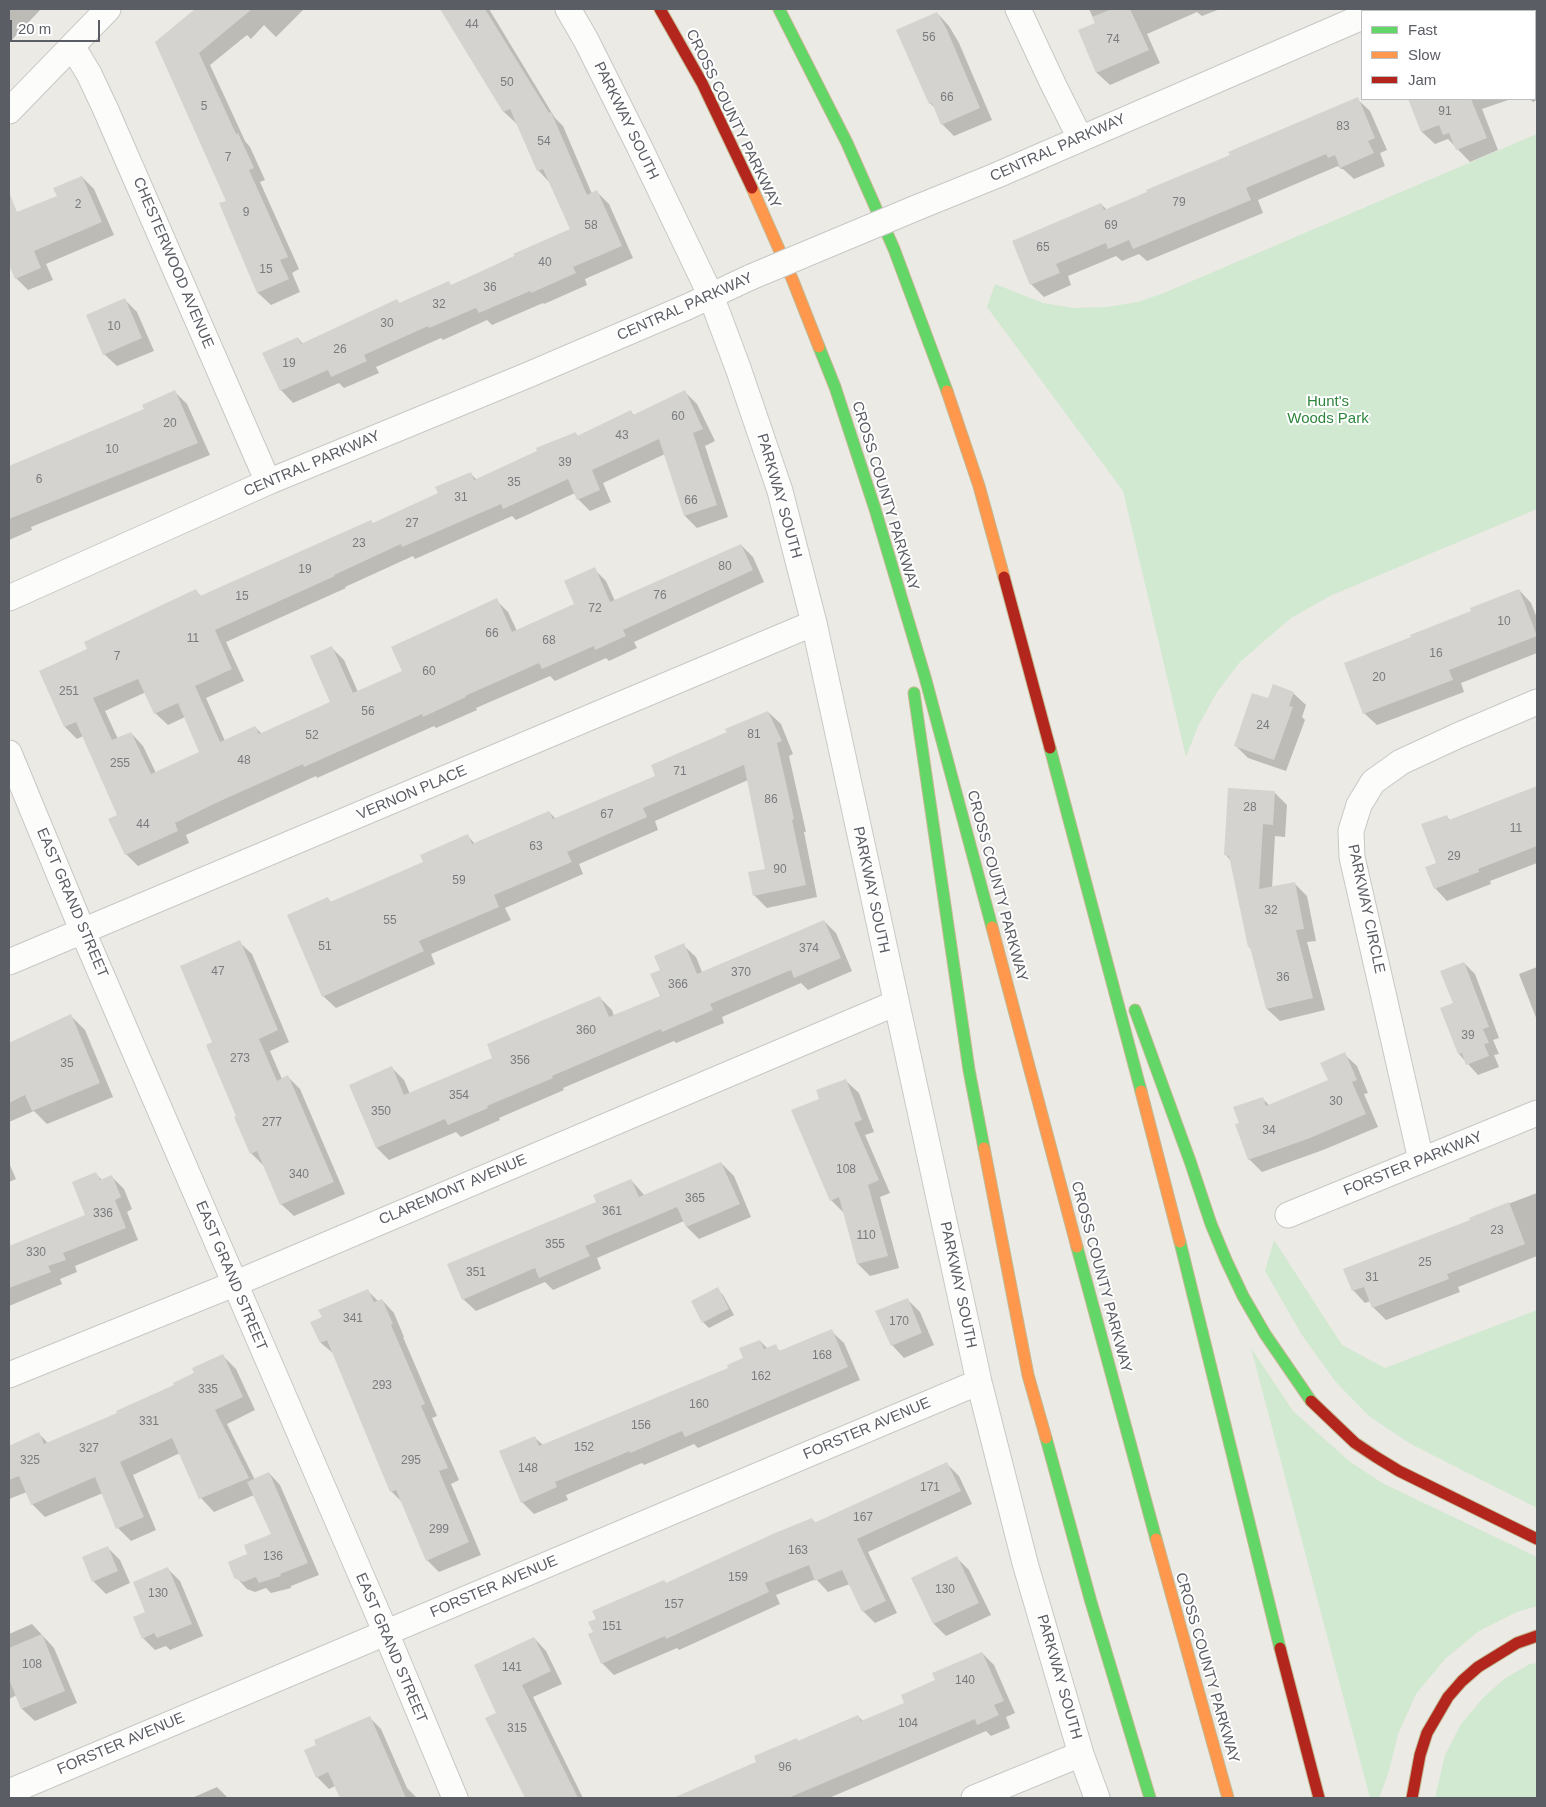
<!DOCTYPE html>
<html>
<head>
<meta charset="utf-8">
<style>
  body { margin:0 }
  #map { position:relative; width:1546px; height:1807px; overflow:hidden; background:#ebeae4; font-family:Helvetica,sans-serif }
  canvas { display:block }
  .frame { position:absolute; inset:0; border:10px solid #5a5d63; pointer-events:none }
  .legend { position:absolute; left:1361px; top:10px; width:175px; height:90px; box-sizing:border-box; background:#fff; border:1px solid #bdbec1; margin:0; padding:6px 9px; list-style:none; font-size:15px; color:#5a5d63 }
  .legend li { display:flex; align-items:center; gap:10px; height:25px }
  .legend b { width:25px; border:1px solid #bdbec1 }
  .scale { position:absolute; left:10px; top:20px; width:90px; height:22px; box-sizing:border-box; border:2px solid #5a5d63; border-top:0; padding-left:6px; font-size:15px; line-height:18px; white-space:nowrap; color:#5a5d63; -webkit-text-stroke:4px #fff; paint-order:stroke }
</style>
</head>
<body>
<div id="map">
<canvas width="1546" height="1807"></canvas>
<div class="frame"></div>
<ul class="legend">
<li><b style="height:6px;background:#63d668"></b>Fast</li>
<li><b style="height:6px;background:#ff974d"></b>Slow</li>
<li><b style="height:6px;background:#b3261e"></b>Jam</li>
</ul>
<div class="scale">20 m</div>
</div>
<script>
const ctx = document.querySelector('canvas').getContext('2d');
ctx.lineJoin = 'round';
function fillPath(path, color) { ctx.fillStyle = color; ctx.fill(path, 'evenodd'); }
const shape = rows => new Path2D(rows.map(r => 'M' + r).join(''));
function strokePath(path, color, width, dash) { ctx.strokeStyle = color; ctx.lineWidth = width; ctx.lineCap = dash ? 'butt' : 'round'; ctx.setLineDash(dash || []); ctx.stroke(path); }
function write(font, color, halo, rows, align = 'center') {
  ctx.font = font + ' Helvetica,sans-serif'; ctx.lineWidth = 4; ctx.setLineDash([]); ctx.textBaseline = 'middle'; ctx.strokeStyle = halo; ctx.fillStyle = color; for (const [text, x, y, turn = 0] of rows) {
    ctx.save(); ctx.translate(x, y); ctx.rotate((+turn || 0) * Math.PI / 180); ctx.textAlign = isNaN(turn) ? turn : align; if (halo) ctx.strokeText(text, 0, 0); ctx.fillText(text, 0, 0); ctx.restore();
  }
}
fillPath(shape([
  [1537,134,1537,509,1332,595,1291,618,1240,662,1217,692,1198,726,1186,757,1123,491,987,307,995,284,1043,303,1073,308,1107,307,1138,302,1164,293],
  [1274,1240,1342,1345,1385,1368,1537,1310,1537,1508,1409,1443,1369,1416,1335,1381,1302,1335,1265,1271],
  [1251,1348,1293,1411,1349,1461,1382,1483,1537,1557,1537,1606,1517,1612,1479,1631,1446,1658,1416,1694,1398,1734,1389,1771,1379,1798,1370,1798],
  [1537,1663,1537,1798,1435,1798,1445,1755,1461,1724,1483,1698,1504,1679,1530,1664]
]), '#d1e8d1');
fillPath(shape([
  [9,9,41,9,9,43],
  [203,9,304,9,276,37,264,25,251,39,247,35,210,65,245,141,250,147,265,180,260,182,299,269,292,273,300,292,271,305,258,293,221,204,227,201,183,29],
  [442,9,489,9,555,118,563,126,592,194,597,192,609,204,633,258,585,279,587,285,544,304,543,303,492,325,487,320,443,340,441,338,376,367,379,373,344,388,339,383,293,403,281,390,298,338,303,344,397,300,400,304,452,286,571,229,551,184,538,170,517,124,504,112],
  [1089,9,1220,9,1202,16,1197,12,1147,34,1160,63,1110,85,1097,73,1079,31,1096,24],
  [937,13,949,26,959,43,992,120,954,136,942,124,936,109,930,103],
  [1537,32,1537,100,1533,102,1530,99,1535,99,1535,33],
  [1357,99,1370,111,1387,150,1380,153,1385,166,1354,179,1343,169,1341,169,1338,166,1258,200,1263,213,1147,261,1139,254,1122,261,1116,256,1068,276,1071,285,1044,297,1031,284,1101,204,1107,210],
  [1409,99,1511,99,1482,109,1498,150,1470,162,1448,139,1435,144,1422,132],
  [82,177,94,189,114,235,46,264,53,280,28,290,16,278,9,262,9,217,58,196],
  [125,300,137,312,154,351,117,366,104,354],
  [175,392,187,404,210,455,31,527,32,530,9,540,9,468,145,410],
  [685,392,697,404,715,441,705,446,728,517,697,528,685,516,665,454,603,483,611,502,590,511,578,499,575,493,516,520,512,516,415,559,413,556,345,587,346,588,226,642,244,681,206,698,225,741,255,727,262,734,332,702,332,648,344,660,358,692,404,672,496,600,508,612,517,631,576,604,594,569,606,581,615,601,741,545,753,557,764,582,634,642,637,648,609,661,606,658,555,681,550,676,476,708,477,710,436,728,434,726,317,778,316,776,186,835,189,843,138,866,126,854,119,816,83,736,77,739,65,727,41,672,89,650,196,591,202,597,373,524,439,494,470,473,477,480,575,433,578,436,631,412,635,416],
  [146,692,155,713,168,725,185,717,201,753,156,773,143,746,131,733,118,739,105,711],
  [1519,590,1531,603,1537,618,1537,653,1461,683,1464,692,1377,725,1364,713,1473,612],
  [1293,693,1306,705,1302,717,1305,720,1286,771,1248,758,1235,745,1268,700],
  [768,712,781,724,793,754,789,756,806,832,804,832,817,897,767,908,754,895,767,870,748,780,655,821,658,830,579,864,583,874,505,908,511,920,431,954,435,964,336,1008,323,996,328,899,332,903,424,862,467,835,475,844,549,812,556,819,657,776,729,733],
  [1537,788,1537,863,1490,881,1491,884,1447,901,1435,888,1446,816,1450,820],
  [1274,792,1287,805,1285,837,1275,836,1272,888,1294,883,1307,896,1316,941,1307,942,1325,1010,1280,1021,1267,1009,1252,950,1249,947,1231,861,1226,855],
  [824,921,836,933,852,971,808,990,801,983,722,1017,724,1023,676,1043,674,1041,563,1088,564,1090,499,1118,500,1120,461,1137,456,1132,389,1160,377,1148,351,1085,392,1068,404,1080,410,1094,494,1059,599,997,612,1010,614,1016,662,996,661,971,683,945,696,957,702,972],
  [239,942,252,954,289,1042,270,1051,282,1079,288,1077,300,1089,345,1194,294,1216,281,1204,264,1166,251,1153,214,1042],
  [1464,963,1475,974,1499,1038,1493,1040,1499,1054,1494,1055,1499,1067,1478,1075,1459,1054,1454,1004],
  [1537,967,1537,1020,1519,974],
  [71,1016,85,1030,113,1097,47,1124,34,1111,9,1122,9,1043],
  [1344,1054,1357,1066,1368,1093,1364,1094,1378,1127,1323,1150,1262,1172,1249,1159,1241,1124,1262,1098,1270,1106,1329,1081],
  [846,1081,859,1093,874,1132,865,1135,890,1193,880,1197,899,1268,870,1276,858,1264,844,1213,831,1200,821,1100],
  [9,1163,16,1179,9,1182],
  [721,1163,734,1176,751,1217,699,1239,687,1227,684,1221,597,1258,601,1269,553,1290,545,1282,476,1311,463,1299,597,1202,631,1180,645,1196],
  [96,1174,102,1180,111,1176,124,1189,132,1209,127,1212,138,1240,75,1266,77,1272,60,1279,62,1284,9,1306,9,1247,87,1216],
  [1537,1193,1537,1256,1458,1287,1460,1292,1386,1320,1373,1307,1371,1301,1365,1303,1353,1290,1472,1221,1471,1218],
  [717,1289,723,1295,734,1315,709,1328,703,1322],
  [368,1291,378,1301,382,1300,394,1313,404,1337,403,1337,437,1416,432,1418,459,1480,451,1484,481,1555,439,1572,427,1560,403,1503,391,1491,334,1354,321,1343,323,1318],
  [907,1299,920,1312,934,1345,904,1358,892,1345],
  [831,1331,844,1343,860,1380,698,1448,694,1444,644,1465,642,1463,566,1495,568,1500,534,1514,522,1502,535,1438,543,1445,730,1368,745,1359,760,1341,768,1349,775,1346,781,1352],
  [222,1355,236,1369,255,1410,227,1424,255,1480,269,1473,280,1485,319,1575,291,1586,291,1588,271,1593,266,1588,255,1592,247,1589,236,1577,249,1555,273,1535,254,1495,214,1512,201,1498,180,1453,133,1475,156,1530,131,1541,118,1528,103,1493,45,1517,32,1504,27,1492,9,1499,9,1447,39,1434,49,1444,119,1414,175,1385],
  [947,1464,959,1476,972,1504,868,1552,897,1613,875,1623,863,1611,850,1584,828,1592,816,1579,776,1595,780,1604,679,1650,677,1648,614,1675,602,1663,664,1581,667,1584,812,1519,816,1524],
  [107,1547,120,1560,130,1583,106,1594,93,1581],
  [957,1558,969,1570,991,1615,946,1636,934,1624],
  [168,1569,180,1581,203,1636,170,1650,166,1646,155,1650,143,1638,147,1612],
  [32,1624,54,1648,77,1703,35,1721,22,1709,17,1695,9,1699,9,1634],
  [534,1638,546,1651,562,1684,533,1697,583,1798,526,1798,487,1719,498,1713],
  [982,1653,994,1665,1015,1713,1006,1717,1010,1728,991,1736,986,1731,829,1798,676,1798,758,1763,796,1739,799,1742,858,1716,863,1721,906,1703],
  [370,1718,381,1729,407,1788,417,1798,380,1798,378,1795,339,1784,329,1789,317,1777],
  [217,1787,228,1798,192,1798]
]), '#0003');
fillPath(shape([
  [195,9,252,9,199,53,236,134,238,133,254,168,249,170,288,257,280,260,289,279,257,293,219,203,226,201,155,42],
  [440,9,485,9,549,113,551,112,587,195,597,190,622,246,573,267,576,273,531,293,530,291,479,313,476,308,429,328,428,326,364,355,367,361,331,377,328,370,280,391,262,353,298,337,301,344,397,299,399,303,449,281,451,285,515,256,513,254,570,229,543,169,537,171,510,109,503,112],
  [1112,9,1130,9,1149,50,1096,73,1078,30,1095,23,1092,17],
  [937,12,947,30,980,108,941,125,932,103,929,104,896,30],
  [1358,97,1375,138,1368,141,1374,153,1340,168,1335,155,1328,158,1326,154,1246,188,1251,200,1133,249,1129,240,1108,249,1106,243,1056,264,1060,273,1030,285,1012,241,1101,203,1104,210,1147,192,1146,190,1230,155,1228,152],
  [1408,99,1471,99,1487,138,1456,150,1449,133,1443,135,1439,125,1421,132],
  [82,176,102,222,34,251,41,268,15,279,9,265,9,192,17,212,57,196,53,188],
  [125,298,142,338,103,355,86,315],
  [175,390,198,443,9,519,9,466,144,409,142,405],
  [685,390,703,429,693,433,717,505,684,516,659,439,592,470,600,490,577,500,568,479,503,509,501,504,402,547,401,544,334,575,335,576,215,630,232,669,195,686,220,742,255,726,259,734,330,702,310,656,332,646,353,693,402,671,391,647,497,598,512,632,574,604,564,581,595,567,610,602,741,544,753,570,623,630,626,636,595,650,594,646,542,669,539,663,465,696,466,697,423,717,422,714,304,767,303,764,218,802,175,823,178,831,125,855,108,819,117,815,76,722,64,727,39,671,87,649,84,642,196,589,200,596,371,520,373,523,438,493,435,487,471,472,474,480,537,451,536,448,576,432,577,436,631,410,633,415],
  [138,679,154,714,178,703,199,752,151,774,131,732,112,740,93,698],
  [1519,589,1537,636,1449,670,1453,680,1363,714,1344,663,1411,637,1410,635,1471,611,1470,608],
  [1273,684,1294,692,1289,706,1293,707,1274,760,1234,746,1252,693,1268,698],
  [768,711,782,741,777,743,794,819,792,820,806,885,753,896,748,872,765,869,744,765,643,808,647,817,567,852,572,862,494,895,499,907,419,941,424,951,322,997,287,915,328,897,330,902,423,862,420,855,468,834,472,844,549,811,553,819,655,776,651,765,727,732,725,729],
  [1537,786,1537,846,1478,869,1479,872,1434,889,1425,867,1436,863,1421,824,1447,815,1449,820],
  [1228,788,1275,791,1273,825,1263,824,1259,889,1295,882,1304,929,1296,930,1313,998,1266,1009,1250,947,1248,947,1229,856,1224,855],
  [824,920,841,958,794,978,791,970,710,1004,713,1010,662,1032,661,1029,552,1076,553,1078,487,1106,488,1108,448,1125,445,1119,376,1148,349,1085,392,1066,404,1095,492,1058,487,1044,600,996,609,1017,660,996,650,974,660,970,654,956,684,943,697,974],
  [240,940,278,1030,259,1039,277,1081,288,1075,334,1182,280,1205,257,1151,250,1154,234,1117,236,1116,206,1045,212,1042,180,966],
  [1464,962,1489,1027,1483,1029,1489,1043,1484,1044,1489,1056,1466,1065,1462,1053,1458,1054,1440,1008,1453,1003,1440,971],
  [71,1014,100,1083,32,1111,25,1095,9,1103,9,1043],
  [1345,1052,1357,1080,1352,1082,1366,1114,1310,1138,1248,1160,1235,1124,1239,1123,1233,1107,1263,1097,1266,1106,1328,1080,1320,1063],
  [846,1079,862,1120,854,1123,879,1180,868,1185,888,1256,857,1264,839,1197,830,1201,791,1110,819,1099,816,1090],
  [721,1162,740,1204,686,1227,677,1207,585,1246,590,1256,539,1278,535,1268,462,1300,447,1264,596,1202,593,1195,631,1179,639,1197],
  [96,1172,100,1180,112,1175,121,1197,115,1200,126,1228,63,1253,66,1260,48,1266,51,1272,9,1288,9,1246,85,1215,72,1182],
  [1509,1202,1525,1244,1447,1274,1449,1279,1372,1308,1364,1287,1352,1291,1343,1269,1470,1220,1469,1218],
  [718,1287,729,1309,702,1323,691,1301],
  [368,1289,374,1302,382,1299,393,1324,391,1325,425,1404,421,1406,448,1468,439,1471,469,1542,426,1561,396,1490,390,1492,327,1340,320,1343,310,1322,322,1317,318,1310],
  [908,1298,922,1333,891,1346,875,1311],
  [832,1329,848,1367,685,1437,682,1431,630,1453,630,1451,555,1482,557,1487,521,1503,499,1451,535,1436,539,1446,728,1368,727,1365,743,1358,739,1348,760,1340,764,1349,776,1344,779,1351],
  [223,1354,243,1397,215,1410,249,1478,199,1499,172,1438,120,1462,144,1517,116,1529,95,1477,31,1505,19,1476,9,1480,9,1446,39,1432,44,1444,117,1413,116,1411,174,1385,173,1383,194,1373,192,1368],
  [947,1462,961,1491,857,1539,886,1601,862,1612,842,1570,815,1581,809,1565,765,1583,769,1592,666,1639,665,1636,601,1664,588,1634,593,1632,588,1622,596,1619,592,1611,664,1580,666,1583,775,1533,812,1518,814,1523],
  [269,1472,308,1563,280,1574,281,1576,259,1583,256,1577,243,1582,234,1578,228,1562,247,1554,244,1545,271,1534,247,1482],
  [108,1546,118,1571,92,1582,82,1557],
  [957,1556,979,1603,933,1624,911,1578],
  [168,1567,192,1624,157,1638,154,1633,142,1639,133,1617,145,1612,133,1582],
  [42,1634,65,1691,21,1709,9,1679,9,1648],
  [534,1637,551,1671,522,1685,578,1798,525,1798,485,1718,496,1713,474,1665],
  [982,1652,1004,1701,994,1705,999,1715,977,1725,975,1719,788,1798,673,1798,756,1762,754,1756,797,1738,798,1741,858,1715,861,1721,904,1703,901,1695,935,1680,932,1673],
  [370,1716,406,1798,340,1798,328,1772,316,1778,304,1750,316,1745,314,1740]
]), '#d4d3cf');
const street = shape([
  [568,9,586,40,639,146,711,296,738,368,780,491,814,623,979,1382,1025,1563,1081,1754,1097,1798],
  [1018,9,1053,84,1080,138],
  [72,46,89,74,105,108,268,482],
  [9,111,108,9],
  [916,208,995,176,1362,17],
  [9,598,268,482,528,375,687,307,751,277],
  [9,753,83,932,386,1633,455,1798],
  [9,962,814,623],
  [1421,1160,1352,857,1351,831,1359,805,1373,782,1401,762,1457,736,1537,702],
  [1288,1215,1537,1113],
  [9,1375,234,1284,896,1003],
  [9,1792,979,1382],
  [974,1798,1081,1754]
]);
const fast = shape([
  [779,9,847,143,894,249,947,391],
  [819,347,835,387,875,509,925,677,992,927],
  [914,693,969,1070,984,1148],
  [1050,748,1141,1091],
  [1135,1010,1190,1161,1211,1224,1226,1260,1243,1296,1265,1334,1311,1401],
  [1180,1242,1280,1648],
  [1077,1247,1156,1539],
  [1046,1438,1091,1602,1150,1798]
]);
const slow = shape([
  [752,188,793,281,819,347],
  [947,391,979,486,1004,577],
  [992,927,1077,1247],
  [1141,1091,1180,1242],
  [984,1148,1028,1375,1046,1438],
  [1156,1539,1228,1798]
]);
const jam = shape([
  [660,9,702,83,752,188],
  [1004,577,1050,748],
  [1311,1401,1355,1443,1376,1457,1399,1471,1537,1539],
  [1280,1648,1319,1798],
  [1412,1798,1420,1755,1427,1733,1448,1697,1462,1681,1478,1667,1517,1643,1537,1636]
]);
strokePath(street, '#c7c8c6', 27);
strokePath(fast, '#c2b892', 13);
strokePath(slow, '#c2b892', 13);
strokePath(jam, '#c2b892', 13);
strokePath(street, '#fcfcfb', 25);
strokePath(fast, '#63d668', 11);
strokePath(slow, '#ff974d', 11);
strokePath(jam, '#b3261e', 11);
const streetBridge = shape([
  [751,277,916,208]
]);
strokePath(streetBridge, '#c7c8c6', 27, []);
strokePath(streetBridge, '#fcfcfb', 25);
write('12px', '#797b7e', null, [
  ["44",472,25],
  ["56",929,38],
  ["74",1113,40],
  ["50",507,83],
  ["66",947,98],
  ["5",204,107],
  ["91",1445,112],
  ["83",1343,127],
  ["54",544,142],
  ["7",228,158],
  ["79",1179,203],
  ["2",78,205],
  ["9",246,213],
  ["58",591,226],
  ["69",1111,226],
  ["65",1043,248],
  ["40",545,263],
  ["15",266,270],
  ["36",490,288],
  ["32",439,305],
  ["30",387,324],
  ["10",114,327],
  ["26",340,350],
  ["19",289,364],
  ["60",678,417],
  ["20",170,424],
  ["43",622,436],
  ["10",112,450],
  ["39",565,463],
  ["6",39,480],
  ["35",514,483],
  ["31",461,498],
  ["66",691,501],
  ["27",412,524],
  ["23",359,544],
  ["80",725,567],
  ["19",305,570],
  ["76",660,596],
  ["15",242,597],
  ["72",595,609],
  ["10",1504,622],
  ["66",492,634],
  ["11",193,639],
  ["68",549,641],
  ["16",1436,654],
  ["7",117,657],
  ["60",429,672],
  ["20",1379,678],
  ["251",69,692],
  ["56",368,712],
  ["24",1263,726],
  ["81",754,735],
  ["52",312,736],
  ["48",244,761],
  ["255",120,764],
  ["71",680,772],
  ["86",771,800],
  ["28",1250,808],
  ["67",607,815],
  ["44",143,825],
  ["11",1516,829],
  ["63",536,847],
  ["29",1454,857],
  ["90",780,870],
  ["59",459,881],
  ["32",1271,911],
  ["55",390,921],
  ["51",325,947],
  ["374",809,949],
  ["47",218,972],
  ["370",741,973],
  ["36",1283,978],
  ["366",678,985],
  ["360",586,1031],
  ["39",1468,1036],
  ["273",240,1059],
  ["356",520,1061],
  ["35",67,1064],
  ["354",459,1096],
  ["30",1336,1102],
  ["350",381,1112],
  ["277",272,1123],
  ["34",1269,1131],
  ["108",846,1170],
  ["340",299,1175],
  ["365",695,1199],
  ["361",612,1212],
  ["336",103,1214],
  ["23",1497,1231],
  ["110",866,1236],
  ["355",555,1245],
  ["330",36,1253],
  ["25",1425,1263],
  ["351",476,1273],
  ["31",1372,1278],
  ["341",353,1319],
  ["170",899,1322],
  ["168",822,1356],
  ["162",761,1377],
  ["293",382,1386],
  ["335",208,1390],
  ["160",699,1405],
  ["331",149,1422],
  ["156",641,1426],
  ["152",584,1448],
  ["327",89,1449],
  ["325",30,1461],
  ["295",411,1461],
  ["148",528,1469],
  ["171",930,1488],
  ["167",863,1518],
  ["299",439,1530],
  ["163",798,1551],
  ["136",273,1557],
  ["159",738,1578],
  ["130",945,1590],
  ["130",158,1594],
  ["157",674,1605],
  ["151",612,1627],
  ["108",32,1665],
  ["141",512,1668],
  ["140",965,1681],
  ["104",908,1724],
  ["315",517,1729],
  ["96",785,1768]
]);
write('15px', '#5a5d63', '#fff', [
  ["CROSS COUNTY PARKWAY",733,119,64],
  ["PARKWAY SOUTH",626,121,64],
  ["CENTRAL PARKWAY",1058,148,-24],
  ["CHESTERWOOD AVENUE",173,263,67],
  ["CENTRAL PARKWAY",685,307,-24],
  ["CENTRAL PARKWAY",312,464,-23],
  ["PARKWAY SOUTH",779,496,74],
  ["CROSS COUNTY PARKWAY",885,496,73],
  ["VERNON PLACE",412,793,-23],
  ["CROSS COUNTY PARKWAY",997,886,75],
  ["PARKWAY SOUTH",871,890,78],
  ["EAST GRAND STREET",72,903,67],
  ["PARKWAY CIRCLE",1366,909,78],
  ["FORSTER PARKWAY",1413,1164,-22],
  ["CLAREMONT AVENUE",453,1190,-23],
  ["EAST GRAND STREET",231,1276,67],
  ["CROSS COUNTY PARKWAY",1101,1277,75],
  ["PARKWAY SOUTH",958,1285,78],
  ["FORSTER AVENUE",867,1429,-23],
  ["FORSTER AVENUE",494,1587,-23],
  ["EAST GRAND STREET",391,1648,67],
  ["CROSS COUNTY PARKWAY",1207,1668,74],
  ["PARKWAY SOUTH",1059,1677,74],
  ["FORSTER AVENUE",121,1744,-23]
]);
write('15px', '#2f853d', '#fff', [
  ["Hunt's",1328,402],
  ["Woods Park",1328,419]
]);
</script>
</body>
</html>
